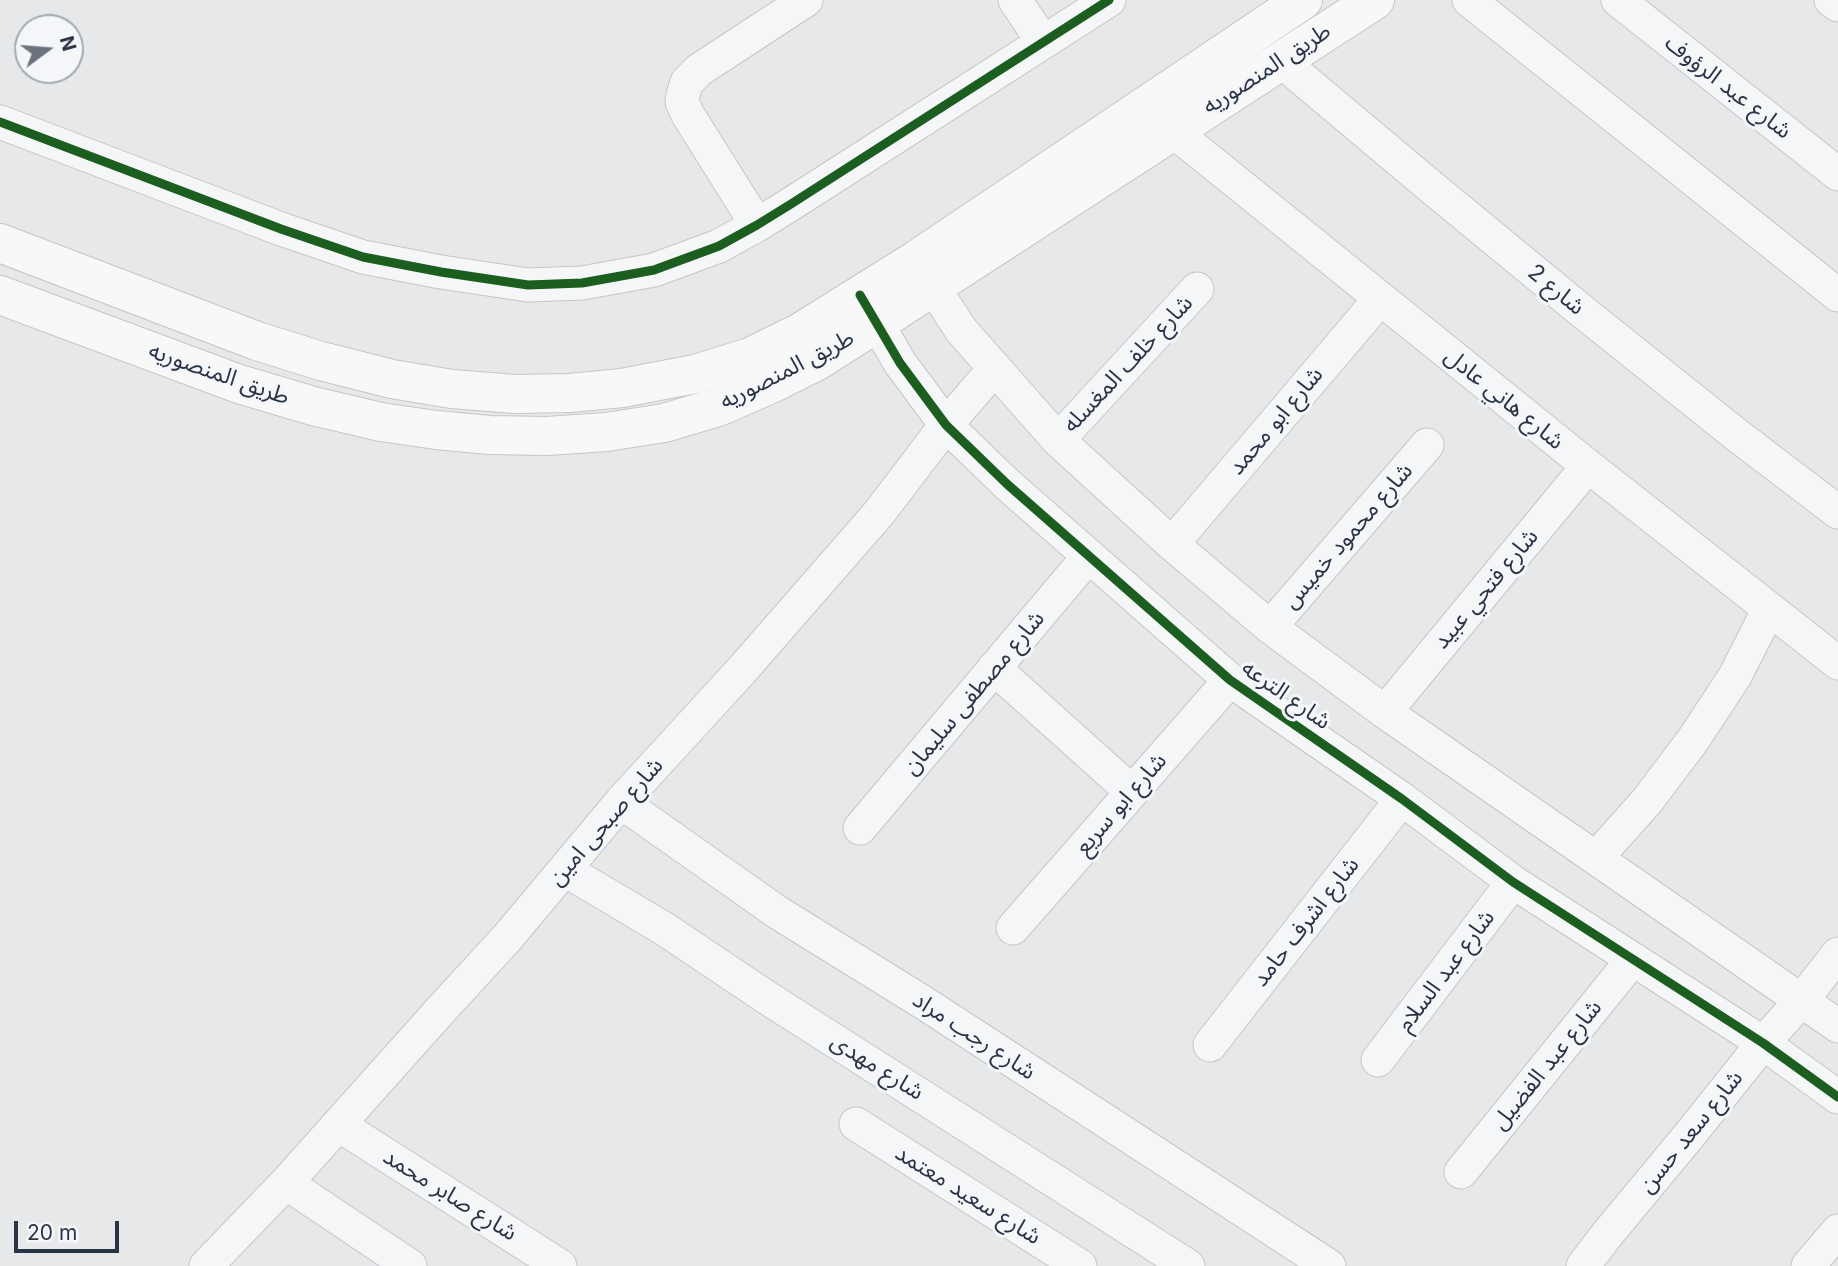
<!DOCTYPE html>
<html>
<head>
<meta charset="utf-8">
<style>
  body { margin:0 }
  #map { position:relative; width:1838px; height:1266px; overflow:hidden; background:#e6e8ea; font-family:Inter,sans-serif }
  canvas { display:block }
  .north { position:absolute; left:14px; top:14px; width:70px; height:70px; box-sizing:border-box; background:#f4f6f9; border:2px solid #a4a8b1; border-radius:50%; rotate:74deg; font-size:19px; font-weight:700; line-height:28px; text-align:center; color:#2b3445 }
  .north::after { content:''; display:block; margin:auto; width:24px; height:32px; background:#6c737f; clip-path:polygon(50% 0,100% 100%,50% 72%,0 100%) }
  .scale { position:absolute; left:14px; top:1221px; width:105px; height:32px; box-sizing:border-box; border:4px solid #2b3445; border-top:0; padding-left:9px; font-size:21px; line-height:24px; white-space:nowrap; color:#2b3445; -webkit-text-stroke:5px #f4f6f9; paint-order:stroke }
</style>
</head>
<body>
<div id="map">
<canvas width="1838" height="1266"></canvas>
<div class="north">N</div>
<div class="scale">20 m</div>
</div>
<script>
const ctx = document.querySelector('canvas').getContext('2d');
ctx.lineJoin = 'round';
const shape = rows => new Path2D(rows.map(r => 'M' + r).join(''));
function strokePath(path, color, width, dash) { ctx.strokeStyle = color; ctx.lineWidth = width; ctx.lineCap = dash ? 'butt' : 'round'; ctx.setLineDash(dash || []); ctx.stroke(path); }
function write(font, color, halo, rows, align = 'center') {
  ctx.font = font + ' Inter,"Noto Sans Arabic",sans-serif'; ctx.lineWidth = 6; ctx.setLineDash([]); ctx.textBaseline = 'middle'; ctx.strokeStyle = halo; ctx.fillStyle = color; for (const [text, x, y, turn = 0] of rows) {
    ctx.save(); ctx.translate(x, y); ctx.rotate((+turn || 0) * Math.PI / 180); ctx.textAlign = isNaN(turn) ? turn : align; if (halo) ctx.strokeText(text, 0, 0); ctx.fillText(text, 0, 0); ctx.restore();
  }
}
const street = shape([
  [1015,0,1043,42],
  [1469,0,1838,295],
  [1618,0,1838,174],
  [1831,0,1838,5],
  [1280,60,1430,186,1583,312,1738,436,1838,512],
  [0,122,281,229,363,257,441,272,528,285,582,283,654,270,719,246,757,225,791,204,1109,0],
  [1173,131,1588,466,1838,663],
  [757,225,688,115,682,102,683,95,687,82,699,70,806,0],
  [919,265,961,330,1058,440,1172,544,1270,627,1385,712,1838,1026],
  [864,301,900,363,946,425,1007,484,1230,680,1402,799,1513,882,1763,1043,1838,1097],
  [1058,440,1197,289],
  [1172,544,1380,299],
  [1270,627,1427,445],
  [994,668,1132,792],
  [1385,712,1588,466],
  [621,802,777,912,924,1003,1329,1266],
  [860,828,1088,557],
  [1596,858,1647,801,1693,740,1735,676,1769,609],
  [565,870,663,928,769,999,1188,1266],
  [1013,928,1230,680],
  [1210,1045,1402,799],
  [1378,1060,1513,882],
  [856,1124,1080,1266],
  [339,1125,560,1266],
  [1461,1172,1633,959],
  [286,1183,410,1266],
  [206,1266,286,1183,439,1012,507,938,621,802,742,670,879,513,946,425,995,368],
  [1583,1266,1605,1237,1692,1132,1763,1043,1802,1000,1838,954],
  [1808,1266,1838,1231]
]);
const secondary = shape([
  [0,243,257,341,321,361,392,379,452,389,515,394,570,393,622,388,695,374,750,357,799,333,916,260,1303,0],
  [0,295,239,384,313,406,381,422,436,430,490,435,547,436,606,432,664,423,718,407,771,384,817,361,877,323,1375,0]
]);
strokePath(street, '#c4c6c8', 35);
strokePath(secondary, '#c4c6c8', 40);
strokePath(street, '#f5f6f7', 33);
strokePath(secondary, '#f8f8f8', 38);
strokePath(shape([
  [0,122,281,229,363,257,441,272,528,285,582,283,654,270,719,246,757,225,791,204,1109,0],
  [860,295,900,363,946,425,1007,484,1230,680,1402,799,1513,882,1763,1043,1838,1097]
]), '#1b5e20', 9);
write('23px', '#2b3445', '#f4f6f9', [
  ["طريق المنصوريه",1267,69,-33],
  ["شارع عبد الرؤوف",1728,87,38],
  ["شارع 2",1556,290,39],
  ["شارع خلف المغسله",1128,364,-47],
  ["طريق المنصوريه",787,370,-27],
  ["طريق المنصوريه",219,374,19],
  ["شارع هاني عادل",1504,399,39],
  ["شارع ابو محمد",1276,421,-50],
  ["شارع محمود خميس",1348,536,-49],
  ["شارع فتحي عبيد",1486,589,-50],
  ["شارع مصطفى سليمان",974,693,-50],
  ["شارع الترعه",1286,695,35],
  ["شارع ابو سريع",1121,804,-49],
  ["شارع صبحى امين",606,822,-49],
  ["شارع اشرف حامد",1306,922,-52],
  ["شارع عبد السلام",1446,971,-53],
  ["شارع رجب مراد",974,1036,33],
  ["شارع عبد الفضيل",1547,1065,-51],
  ["شارع مهدى",877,1067,32],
  ["شارع سعد حسن",1691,1132,-51],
  ["شارع صابر محمد",450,1195,32],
  ["شارع سعيد معتمد",968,1195,32]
]);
</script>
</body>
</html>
